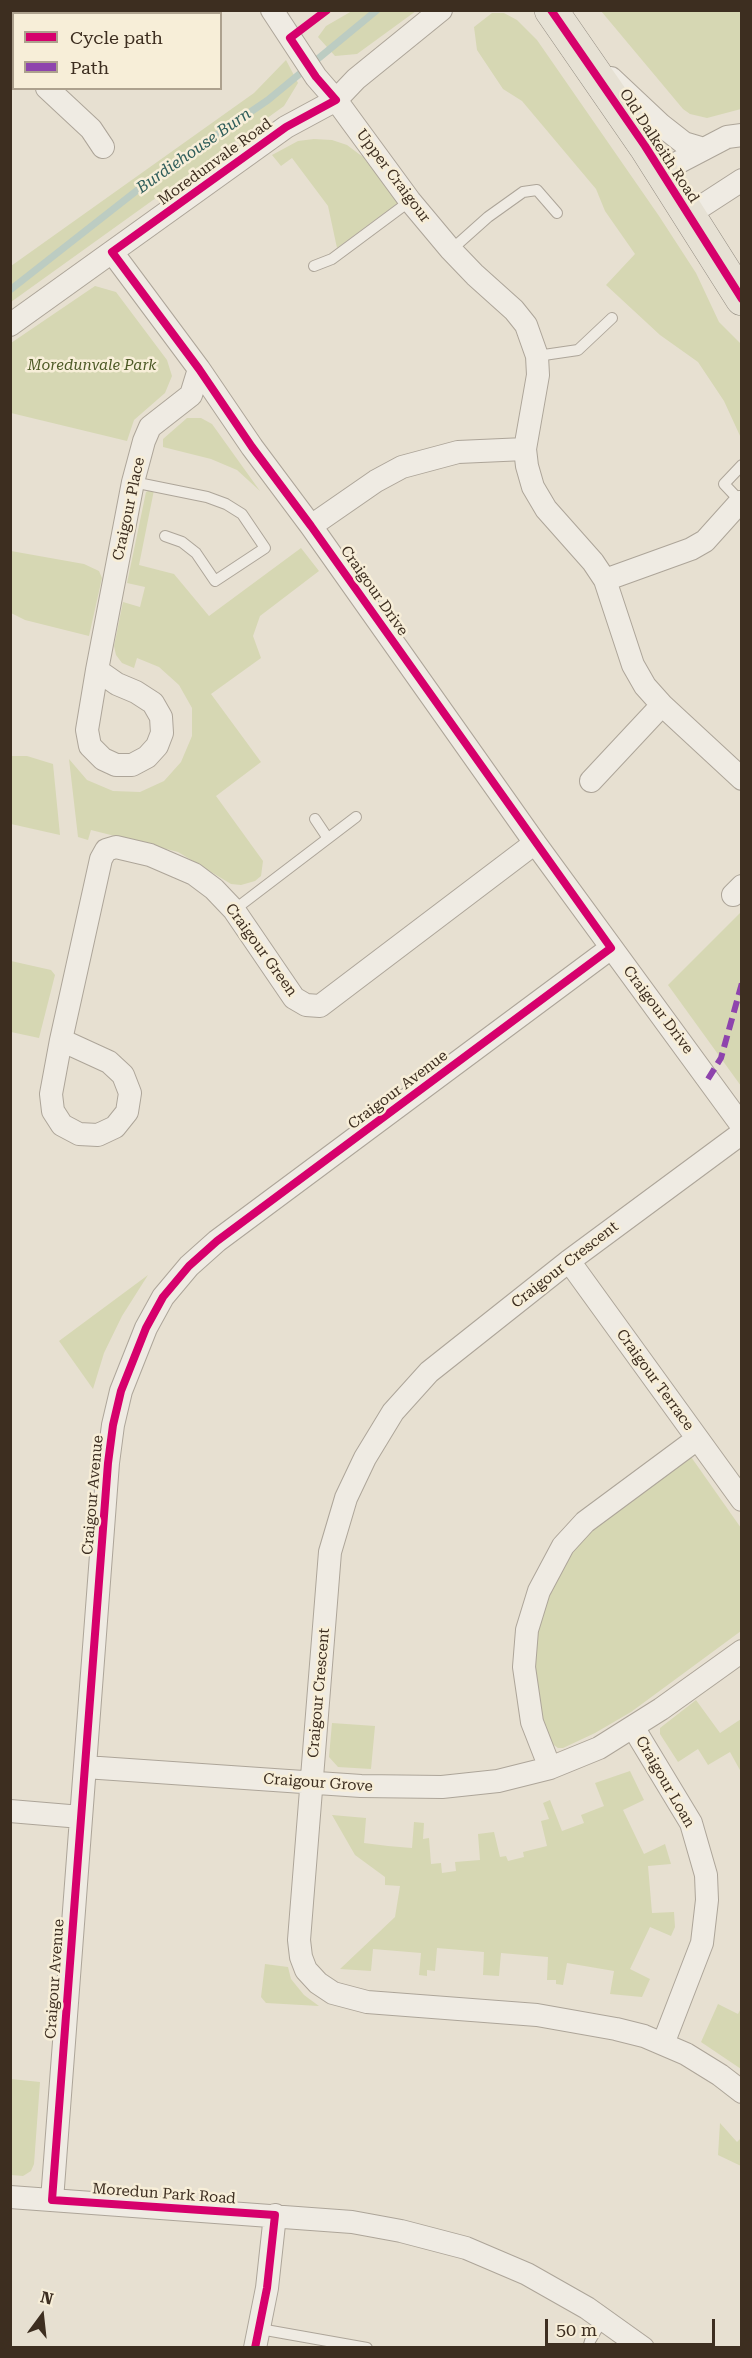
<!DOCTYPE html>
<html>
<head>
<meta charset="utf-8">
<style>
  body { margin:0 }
  #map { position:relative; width:752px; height:2358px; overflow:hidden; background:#e7e0d1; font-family:"Roboto Serif",serif }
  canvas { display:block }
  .frame { position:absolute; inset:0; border:12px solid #3d2e20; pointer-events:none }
  .legend { position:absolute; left:12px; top:12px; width:210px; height:78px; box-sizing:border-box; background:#f7eed8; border:2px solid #ada18e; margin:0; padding:8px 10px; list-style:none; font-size:18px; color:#3d2e20 }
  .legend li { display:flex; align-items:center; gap:12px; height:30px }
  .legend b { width:30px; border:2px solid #ada18e }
  .north { position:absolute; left:12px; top:2286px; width:60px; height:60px; -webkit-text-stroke:4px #f7eed8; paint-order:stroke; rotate:15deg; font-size:16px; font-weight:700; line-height:24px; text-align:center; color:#3d2e20 }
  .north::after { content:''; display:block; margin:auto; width:21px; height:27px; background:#3d2e20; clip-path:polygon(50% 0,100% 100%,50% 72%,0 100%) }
  .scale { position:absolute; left:545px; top:2319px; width:170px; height:27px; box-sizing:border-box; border:3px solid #3d2e20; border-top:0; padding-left:8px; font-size:18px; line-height:21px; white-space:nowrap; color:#3d2e20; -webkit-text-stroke:4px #f7eed8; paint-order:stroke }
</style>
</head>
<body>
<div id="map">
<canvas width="752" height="2358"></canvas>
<div class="frame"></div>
<ul class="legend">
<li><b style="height:8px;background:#d6006c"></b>Cycle path</li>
<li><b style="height:8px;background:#8e44ad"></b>Path</li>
</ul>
<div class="north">N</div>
<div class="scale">50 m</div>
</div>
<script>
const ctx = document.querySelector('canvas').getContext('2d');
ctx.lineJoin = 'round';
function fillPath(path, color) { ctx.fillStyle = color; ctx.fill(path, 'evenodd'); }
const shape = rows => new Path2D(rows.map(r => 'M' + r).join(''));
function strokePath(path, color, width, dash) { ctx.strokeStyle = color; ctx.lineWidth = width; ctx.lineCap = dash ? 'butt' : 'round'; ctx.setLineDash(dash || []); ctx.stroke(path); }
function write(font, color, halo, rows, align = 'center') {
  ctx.font = font + ' "Roboto Serif",serif'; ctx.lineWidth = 5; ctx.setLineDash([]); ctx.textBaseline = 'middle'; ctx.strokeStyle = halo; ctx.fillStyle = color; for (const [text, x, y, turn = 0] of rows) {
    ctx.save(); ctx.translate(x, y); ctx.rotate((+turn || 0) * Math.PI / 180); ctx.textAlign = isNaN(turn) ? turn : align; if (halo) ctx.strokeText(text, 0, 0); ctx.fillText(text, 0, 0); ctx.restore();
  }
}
fillPath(shape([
  [352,11,352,10,416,11,357,54,335,56,318,37,326,26],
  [601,11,741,11,741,109,707,118,690,114,683,109],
  [492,13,504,13,517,20,537,40,659,216,696,273,719,322,741,344,741,438,724,401,698,362,660,335,606,285,635,254,605,211,596,189,522,101,503,89,477,50,474,27],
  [286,60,298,83,284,106,11,302,11,266,254,93],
  [314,139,332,140,347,145,363,157,399,202,337,248,328,206,292,158,281,166,272,155,298,141],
  [95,286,116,292,167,360,172,376,165,393,134,420,127,441,11,413,11,343],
  [187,418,201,418,212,424,260,491,237,470,211,459,163,447,163,439],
  [150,490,154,490,139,565,174,574,209,616,301,548,319,571,260,616,253,636,261,658,211,694,261,762,216,796,263,861,261,876,255,881,241,885,231,884,178,852,91,830,88,840,78,837,69,759,87,780,113,791,140,792,164,781,181,762,192,736,192,708,179,685,159,667,137,658,134,668,122,663,116,655,114,646,123,602,140,607,145,587,127,583,146,492],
  [11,551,84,564,99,571,102,578,89,636,25,620,11,613],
  [11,756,27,756,53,764,60,835,11,824],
  [740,913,742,914,741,1086,668,985],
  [11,961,51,970,55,975,39,1038,11,1032],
  [148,1275,122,1316,104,1353,93,1389,59,1341],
  [689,1454,741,1528,741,1631,631,1712,595,1733,563,1748,558,1748,551,1743,544,1733,533,1681,536,1633,548,1589,582,1536],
  [696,1700,720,1733,741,1719,741,1772,730,1752,708,1765,698,1749,678,1762,660,1734,660,1728],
  [332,1723,375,1726,371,1769,338,1767,329,1757],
  [630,1771,644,1800,623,1810,644,1854,665,1844,671,1864,648,1866,652,1913,674,1912,675,1927,671,1936,650,1927,630,1969,650,1979,642,1997,610,1994,614,1971,567,1963,563,1985,556,1984,556,1980,547,1980,548,1957,501,1953,499,1976,483,1975,484,1952,437,1948,435,1971,427,1970,427,1976,419,1975,421,1953,373,1949,371,1971,340,1969,395,1917,400,1886,385,1885,385,1877,355,1855,332,1815,366,1818,364,1843,388,1846,412,1848,414,1822,424,1823,423,1839,429,1838,431,1864,441,1863,442,1873,456,1871,455,1862,480,1860,478,1834,494,1832,500,1857,506,1856,508,1861,524,1857,523,1852,547,1846,541,1821,549,1819,543,1803,550,1800,562,1831,584,1823,581,1815,604,1806,595,1783],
  [265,1964,288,1967,291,1979,304,1995,319,2006,266,2003,261,1997],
  [718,2004,738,2014,741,2008,741,2069,701,2042],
  [11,2079,40,2082,34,2164,31,2171,23,2176,11,2175],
  [720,2123,737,2142,741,2138,741,2166,718,2155]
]), '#d6d7b3');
strokePath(shape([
  [10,290,149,181,268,100,377,10]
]), '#bcccc2', 7);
const lane = shape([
  [451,250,488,217,523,192,537,190,557,213],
  [314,266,332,259,410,201],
  [537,356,578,350,612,318],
  [742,465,724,484,742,503],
  [133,482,207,497,226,504,242,514,265,548,215,581,196,553,182,542,165,536],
  [315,819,327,837],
  [234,910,356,817],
  [260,2329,367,2348],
  [588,2348,590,2341,603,2319]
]);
const street = shape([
  [272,10,316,77,336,100,410,201,451,250,475,275,514,310,526,325,537,356,538,375,525,449,527,466,533,487,546,509,593,562,605,580,633,665,645,686,662,705,742,779],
  [10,31,14,27],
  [10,66,14,68],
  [611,78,661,125,684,143,704,149],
  [47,88,91,129,103,147],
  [660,172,727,137,742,135],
  [688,215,742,180],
  [112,252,199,369,252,447,311,526,535,843,742,1126],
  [10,325,286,127,336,100,356,79,441,10],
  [311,526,376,481,402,467,458,452,525,449],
  [605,580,691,549,705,541,740,502],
  [97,670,133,482,144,441,150,427,191,395,199,369],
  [97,670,117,684,136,692,153,703,161,717,162,733,157,746,147,757,132,765,116,765,103,759,90,746,87,730,97,670],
  [591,781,662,705],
  [733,895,742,886],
  [61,1040,101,859,106,850,116,847,150,855,194,874,214,889,234,910,294,998,306,1005,320,1006,535,843],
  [61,1040,109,1062,123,1075,130,1093,127,1112,115,1127,98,1135,79,1134,62,1125,53,1111,51,1094,61,1040],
  [742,1133,569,1261,429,1372,393,1412,365,1458,346,1498,330,1552,299,1940,301,1957,306,1970,318,1983,333,1993,367,2002,537,2015,616,2029,644,2036,686,2054,720,2075,742,2092],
  [569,1261,742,1500],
  [633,1727,691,1823,706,1875,707,1900,702,1943,663,2044],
  [85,1767,361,1786,442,1787,498,1781,550,1768,599,1748,661,1709,742,1651],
  [550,1768,532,1722,524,1667,527,1630,539,1591,563,1546,585,1522,697,1439],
  [10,1811,81,1817],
  [10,2197,352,2222,401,2231,466,2248,527,2274,587,2308,643,2348],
  [52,2200,108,1463,113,1425,121,1391,146,1328,163,1297,189,1266,217,1241,611,948],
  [255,2348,267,2288,275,2215]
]);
const primary = shape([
  [551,10,645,146,742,299]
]);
strokePath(lane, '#ada599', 12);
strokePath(street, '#ada599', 24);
strokePath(primary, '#928b80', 34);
strokePath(lane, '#efebe3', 10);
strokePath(street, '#efebe3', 22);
strokePath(primary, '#e6e1d4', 33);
strokePath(shape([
  [708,1079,721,1058,742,983]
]), '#8e44ad', 6, [12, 6]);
strokePath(shape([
  [551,10,645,146,742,299],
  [255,2348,267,2288,275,2215,52,2200,108,1463,113,1425,121,1391,146,1328,163,1297,189,1266,217,1241,611,948,311,526,252,447,199,369,112,252,286,127,336,100,316,77,290,38,327,10]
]), '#d6006c', 8);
write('15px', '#3d2e20', '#f7eed8', [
  ["Old Dalkeith Road",659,146,57],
  ["Moredunvale Road",215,162,-36],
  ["Upper Craigour",393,176,53],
  ["Craigour Place",129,509,-78],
  ["Craigour Drive",374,591,55],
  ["Craigour Green",261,950,54],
  ["Craigour Drive",658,1010,53],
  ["Craigour Avenue",398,1090,-37],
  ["Craigour Crescent",565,1265,-38],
  ["Craigour Terrace",655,1380,54],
  ["Craigour Avenue",93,1495,-85],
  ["Craigour Crescent",319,1693,-85],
  ["Craigour Loan",665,1782,60],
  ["Craigour Grove",318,1783,4],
  ["Craigour Avenue",55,1979,-86],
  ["Moredun Park Road",164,2194,4]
]);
write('italic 15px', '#4d5a26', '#f7eed8', [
  ["Moredunvale Park",92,366]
]);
write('italic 16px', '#2f5d5a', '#f7eed8', [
  ["Burdiehouse Burn",194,151,-35]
]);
</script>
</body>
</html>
